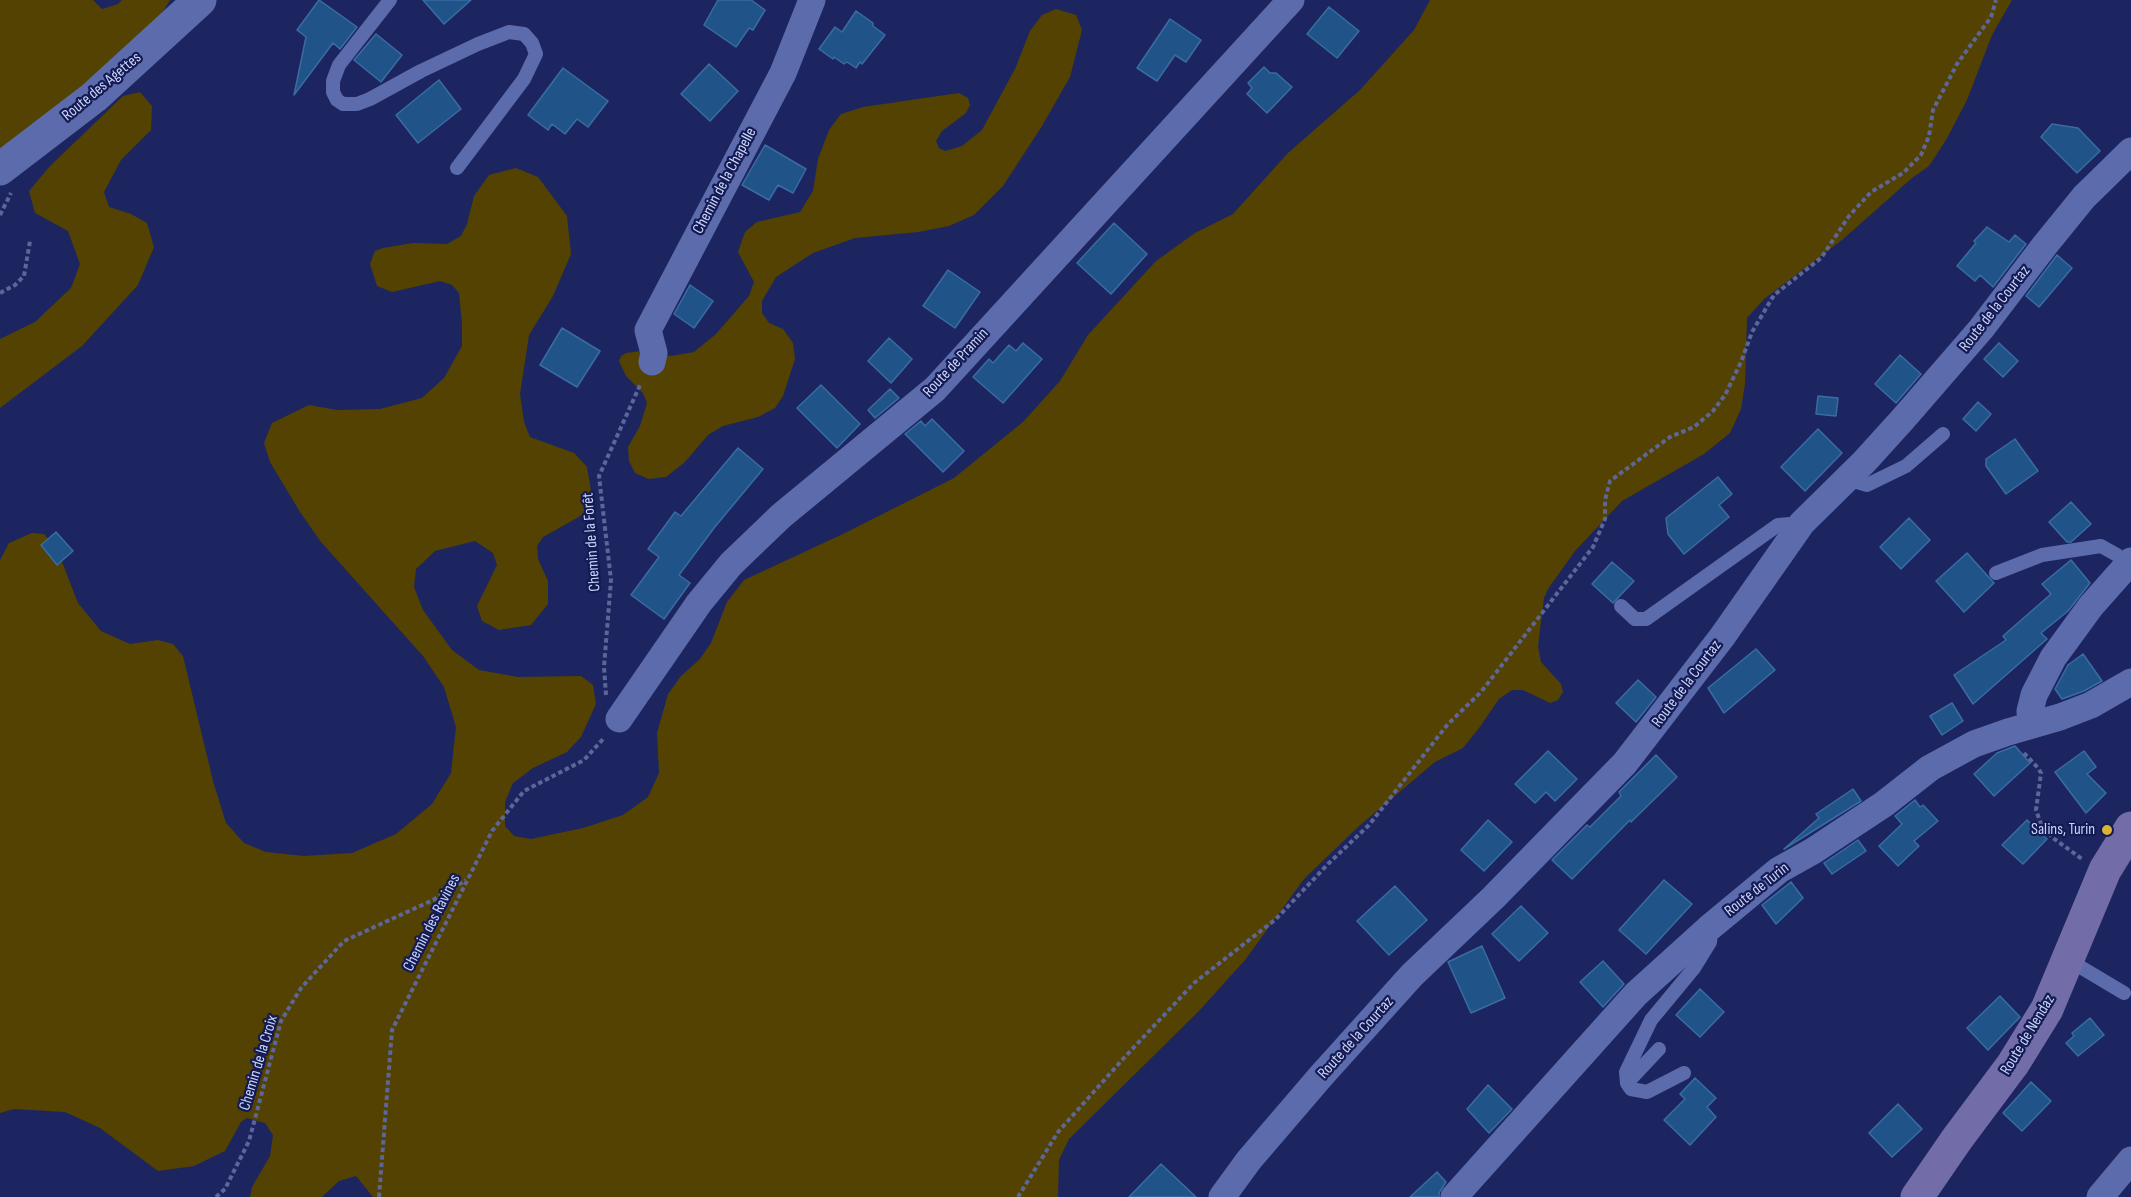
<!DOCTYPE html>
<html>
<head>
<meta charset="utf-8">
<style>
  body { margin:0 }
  canvas { display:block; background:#1c255f }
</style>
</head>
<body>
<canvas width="2131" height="1197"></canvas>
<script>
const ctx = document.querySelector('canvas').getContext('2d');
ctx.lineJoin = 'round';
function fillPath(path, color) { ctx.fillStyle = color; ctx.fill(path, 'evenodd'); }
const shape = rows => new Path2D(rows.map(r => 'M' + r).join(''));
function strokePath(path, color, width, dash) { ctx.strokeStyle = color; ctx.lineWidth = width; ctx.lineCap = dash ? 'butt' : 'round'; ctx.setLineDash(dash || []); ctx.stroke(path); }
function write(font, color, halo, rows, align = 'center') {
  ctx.font = font + ' "Sofia Sans Condensed",sans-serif'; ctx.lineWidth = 4.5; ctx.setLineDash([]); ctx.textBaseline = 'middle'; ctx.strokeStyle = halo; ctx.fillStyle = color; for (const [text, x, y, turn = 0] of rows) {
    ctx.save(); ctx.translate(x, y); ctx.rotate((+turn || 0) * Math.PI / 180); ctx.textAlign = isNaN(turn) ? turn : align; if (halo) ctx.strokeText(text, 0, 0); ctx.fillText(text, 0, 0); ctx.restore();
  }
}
fillPath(shape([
  [0,0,93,0,102,9,118,4,122,0,170,0,149,35,0,161],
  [1430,0,2012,0,1992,35,1967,100,1946,140,1929,166,1912,178,1842,240,1764,299,1747,318,1745,384,1741,409,1730,433,1704,454,1622,501,1575,551,1548,589,1544,598,1538,646,1541,662,1561,684,1563,692,1558,700,1550,703,1523,690,1512,690,1499,699,1479,728,1463,748,1435,762,1358,827,1304,879,1245,960,1198,1012,1069,1139,1059,1160,1058,1197,373,1197,356,1176,339,1181,322,1197,250,1197,252,1187,270,1156,273,1135,265,1123,247,1118,241,1122,225,1151,194,1166,158,1171,100,1128,65,1112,14,1109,0,1113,0,560,9,543,32,533,44,534,57,549,78,603,101,631,130,644,158,640,173,644,183,656,213,781,226,823,244,843,266,852,304,856,352,853,396,834,432,804,451,773,456,727,444,687,423,656,321,542,300,512,270,462,264,443,272,423,309,405,337,410,380,409,422,398,444,378,462,346,462,324,459,293,452,285,440,281,392,292,377,286,370,264,375,251,383,248,413,243,447,244,461,236,467,224,474,196,489,175,516,168,538,177,567,216,571,254,553,296,529,335,520,394,524,422,530,437,574,453,587,467,592,497,584,514,543,537,537,546,538,559,548,581,548,604,531,625,499,630,482,621,477,606,497,565,493,553,475,541,435,551,416,569,414,587,423,610,452,650,479,670,518,677,581,676,593,685,596,704,581,737,567,752,533,768,513,783,505,802,505,826,514,836,531,839,583,828,623,815,648,797,659,773,657,733,668,694,681,676,700,659,711,643,727,602,744,580,843,534,954,478,1023,422,1060,381,1088,335,1156,261,1195,233,1233,214,1288,153,1360,90,1414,30],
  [1056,9,1076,15,1082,30,1070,77,1042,126,1003,186,974,215,949,226,918,232,855,238,813,253,776,277,762,301,762,313,769,323,783,329,793,343,795,359,783,396,775,408,758,417,723,426,708,435,685,462,666,477,649,479,635,473,629,461,628,447,640,426,647,403,643,393,626,376,619,361,621,356,626,353,641,351,671,356,694,352,716,334,749,296,754,282,738,252,745,232,757,222,800,212,813,191,818,159,829,130,841,114,863,107,959,93,968,98,970,105,966,113,942,131,936,141,939,148,945,151,962,146,982,130,1015,69,1030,31,1042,15],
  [140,92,152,106,151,130,121,160,104,192,109,207,131,214,147,223,154,247,138,285,82,346,0,408,0,339,35,322,71,288,80,264,68,231,35,213,29,191,50,166,123,96]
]), '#534201');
const building = shape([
  [319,0,357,27,340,49,333,43,294,95,306,37,297,30,319,0],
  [423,0,471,0,444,24,423,0],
  [718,0,751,0,765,10,753,30,749,28,736,47,704,25,718,0],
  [1329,7,1359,31,1337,58,1307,34,1329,7],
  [856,11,873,23,873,26,885,35,862,64,860,62,856,68,847,62,844,64,834,57,833,59,819,49,835,27,842,32,856,11],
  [1170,19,1201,40,1186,62,1175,55,1157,81,1137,68,1170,19],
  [376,34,402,55,381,82,354,60,376,34],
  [709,64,738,91,710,121,681,94,709,64],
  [1264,67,1270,73,1276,73,1292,87,1267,113,1247,94,1252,88,1248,83,1264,67],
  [563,68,608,101,588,127,577,119,565,134,552,124,548,130,528,115,563,68],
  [439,80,461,109,418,143,396,115,439,80],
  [2052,124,2078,128,2100,151,2077,173,2041,137,2052,124],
  [765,145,806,169,793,193,778,185,769,200,742,185,765,145],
  [1114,223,1147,254,1111,294,1077,263,1114,223],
  [1987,227,2009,242,2015,235,2026,244,1993,287,1980,275,1975,281,1957,266,1976,243,1974,241,1987,227],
  [2057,255,2072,268,2039,307,2026,296,2057,255],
  [948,270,980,292,955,328,923,306,948,270],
  [690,285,713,301,694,328,674,314,690,285],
  [562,328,600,351,577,387,540,365,562,328],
  [889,338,912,359,891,383,868,361,889,338],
  [1023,343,1042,359,1003,403,973,377,989,359,993,363,1009,345,1016,351,1023,343],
  [1999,343,2018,361,2003,377,1984,359,1999,343],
  [1900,355,1921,374,1896,403,1875,384,1900,355],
  [821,385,860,424,837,448,797,408,821,385],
  [890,389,899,398,875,418,868,410,890,389],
  [1818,396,1838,398,1836,416,1816,414,1818,396],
  [1978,402,1991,414,1976,431,1963,419,1978,402],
  [932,419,964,451,943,472,905,434,921,421,925,426,932,419],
  [1818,429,1842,453,1805,491,1781,467,1818,429],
  [2015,439,2038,471,2006,494,1986,466,1986,459,2015,439],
  [738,448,763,469,714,528,679,575,690,583,664,619,631,595,659,557,648,549,675,512,681,516,738,448],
  [1718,477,1732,494,1719,505,1729,517,1684,554,1668,534,1666,518,1718,477],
  [2071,502,2091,524,2071,542,2067,542,2049,522,2071,502],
  [1909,518,1930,540,1901,569,1880,547,1909,518],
  [56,532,73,551,57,565,41,545,56,532],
  [1967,553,1994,583,1964,612,1936,581,1967,553],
  [2071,560,2090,583,2068,611,2041,633,2047,639,1973,704,1954,675,2006,640,2003,636,2051,594,2042,584,2071,560],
  [1612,562,1634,581,1613,603,1592,584,1612,562],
  [1756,649,1775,670,1724,713,1708,688,1756,649],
  [2083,654,2102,681,2084,691,2062,699,2055,689,2068,665,2083,654],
  [1638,680,1656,697,1636,722,1616,703,1638,680],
  [1952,703,1963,721,1942,735,1930,716,1952,703],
  [2015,746,2030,763,1994,796,1974,774,1997,753,2015,746],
  [1548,751,1577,779,1555,801,1546,792,1535,803,1515,784,1548,751],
  [2084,751,2096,767,2087,774,2106,793,2086,813,2055,772,2084,751],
  [1656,755,1677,777,1631,822,1630,820,1572,879,1552,860,1587,825,1590,827,1621,796,1619,792,1656,755],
  [1853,789,1861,801,1784,849,1819,818,1816,814,1853,789],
  [1915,800,1920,807,1923,805,1938,821,1914,841,1919,846,1898,866,1879,846,1902,824,1895,816,1915,800],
  [1488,820,1512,842,1484,871,1461,850,1488,820],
  [2027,820,2047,839,2023,864,2002,845,2027,820],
  [1858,840,1866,851,1832,874,1824,863,1858,840],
  [1664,880,1692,904,1646,954,1619,930,1664,880],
  [1791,882,1803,898,1776,924,1762,905,1791,882],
  [1395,886,1427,920,1389,955,1357,921,1395,886],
  [1521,906,1548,933,1519,961,1492,934,1521,906],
  [1482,946,1505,998,1471,1013,1448,962,1482,946],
  [1603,961,1624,984,1603,1007,1580,982,1603,961],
  [1700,989,1724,1012,1700,1037,1676,1015,1700,989],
  [2000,996,2020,1017,1988,1050,1967,1028,2000,996],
  [2090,1018,2104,1035,2078,1056,2066,1043,2074,1036,2072,1033,2090,1018],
  [1695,1078,1716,1098,1707,1107,1716,1117,1690,1145,1664,1120,1685,1099,1680,1094,1695,1078],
  [2031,1082,2051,1101,2022,1131,2003,1113,2031,1082],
  [1488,1085,1512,1109,1489,1133,1467,1109,1488,1085],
  [1898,1104,1922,1129,1892,1157,1869,1133,1898,1104],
  [1161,1164,1196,1197,1129,1197,1161,1164],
  [1437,1172,1446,1182,1439,1193,1439,1197,1410,1197,1437,1172]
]);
fillPath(building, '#205388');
strokePath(building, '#3a6ca3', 1.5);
strokePath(shape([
  [0,215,11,193],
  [0,293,15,285,24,276,30,241],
  [606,695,604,667,611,580,599,476,641,383],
  [2024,753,2038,768,2041,773,2036,810,2041,824,2053,838,2082,859],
  [216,1197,225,1189,249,1141,281,1021,301,988,344,941,433,900,466,880],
  [379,1197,392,1030,492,831,524,791,584,760,604,738],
  [1018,1197,1058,1132,1123,1059,1194,983,1276,919,1328,864,1369,825,1448,724,1481,692,1593,547,1605,519,1605,500,1610,481,1670,437,1694,427,1713,411,1725,395,1741,362,1752,332,1774,295,1821,258,1849,216,1871,192,1903,173,1921,155,1929,136,1933,110,1957,64,1991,17,1996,0]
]), '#5d6698', 4, [4.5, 3]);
strokePath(shape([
  [390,0,339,65,333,81,333,92,337,100,343,104,357,104,370,99,421,71,478,44,509,32,524,34,532,43,536,54,524,79,457,168],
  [1847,479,1867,485,1906,466,1943,434],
  [1996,573,2042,555,2101,546,2117,555,2127,565],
  [1621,606,1635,619,1646,619,1778,525,1802,523],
  [2067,959,2124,993],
  [1659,1049,1627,1083,1626,1072,1651,1020,1694,968,1710,942,1711,933],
  [1627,1083,1631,1089,1647,1092,1684,1073]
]), '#5b6bac', 14);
strokePath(shape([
  [652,362,654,353,648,330,783,73,812,0],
  [619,719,699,603,731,564,781,516,935,389,1291,0],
  [2031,725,2030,711,2034,695,2053,658,2091,606,2131,561],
  [1222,1197,1249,1160,1321,1076,1412,975,1493,898,1625,763,1722,637,1802,523,1864,462,1903,419,1981,329,2045,245,2084,197,2131,151],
  [1454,1197,1636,994,1709,928,1779,870,1813,851,1884,804,1930,768,1974,744,2008,732,2060,717,2091,705,2131,682],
  [2100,1197,2131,1160]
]), '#5b6bac', 27);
strokePath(shape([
  [0,169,94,97,200,0]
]), '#5b6bac', 33);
strokePath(shape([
  [1917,1197,1957,1139,2013,1064,2047,1009,2105,870,2131,828]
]), '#726ca8', 33);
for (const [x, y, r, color] of [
  [2107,830,6,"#d9b334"]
]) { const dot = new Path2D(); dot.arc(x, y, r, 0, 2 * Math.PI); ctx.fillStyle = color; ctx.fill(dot); strokePath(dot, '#141a53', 2); }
write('16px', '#c9d4f8', '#141a53', [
  ["Route des Agettes",102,87,-40],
  ["Chemin de la Chapelle",725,181,-62],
  ["Route de la Courtaz",1995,309,-52],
  ["Route de Pramin",956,363,-47],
  ["Chemin de la Forêt",592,542,-94],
  ["Route de la Courtaz",1687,684,-53],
  ["Route de Turin",1757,890,-38],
  ["Chemin des Ravines",432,923,-63],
  ["Route de Nendaz",2028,1035,-59],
  ["Route de la Courtaz",1356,1038,-48],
  ["Chemin de la Croix",259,1063,-73]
]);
write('16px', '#c9d4f8', '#141a53', [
  ["Salins, Turin",2095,830]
], 'right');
</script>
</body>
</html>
